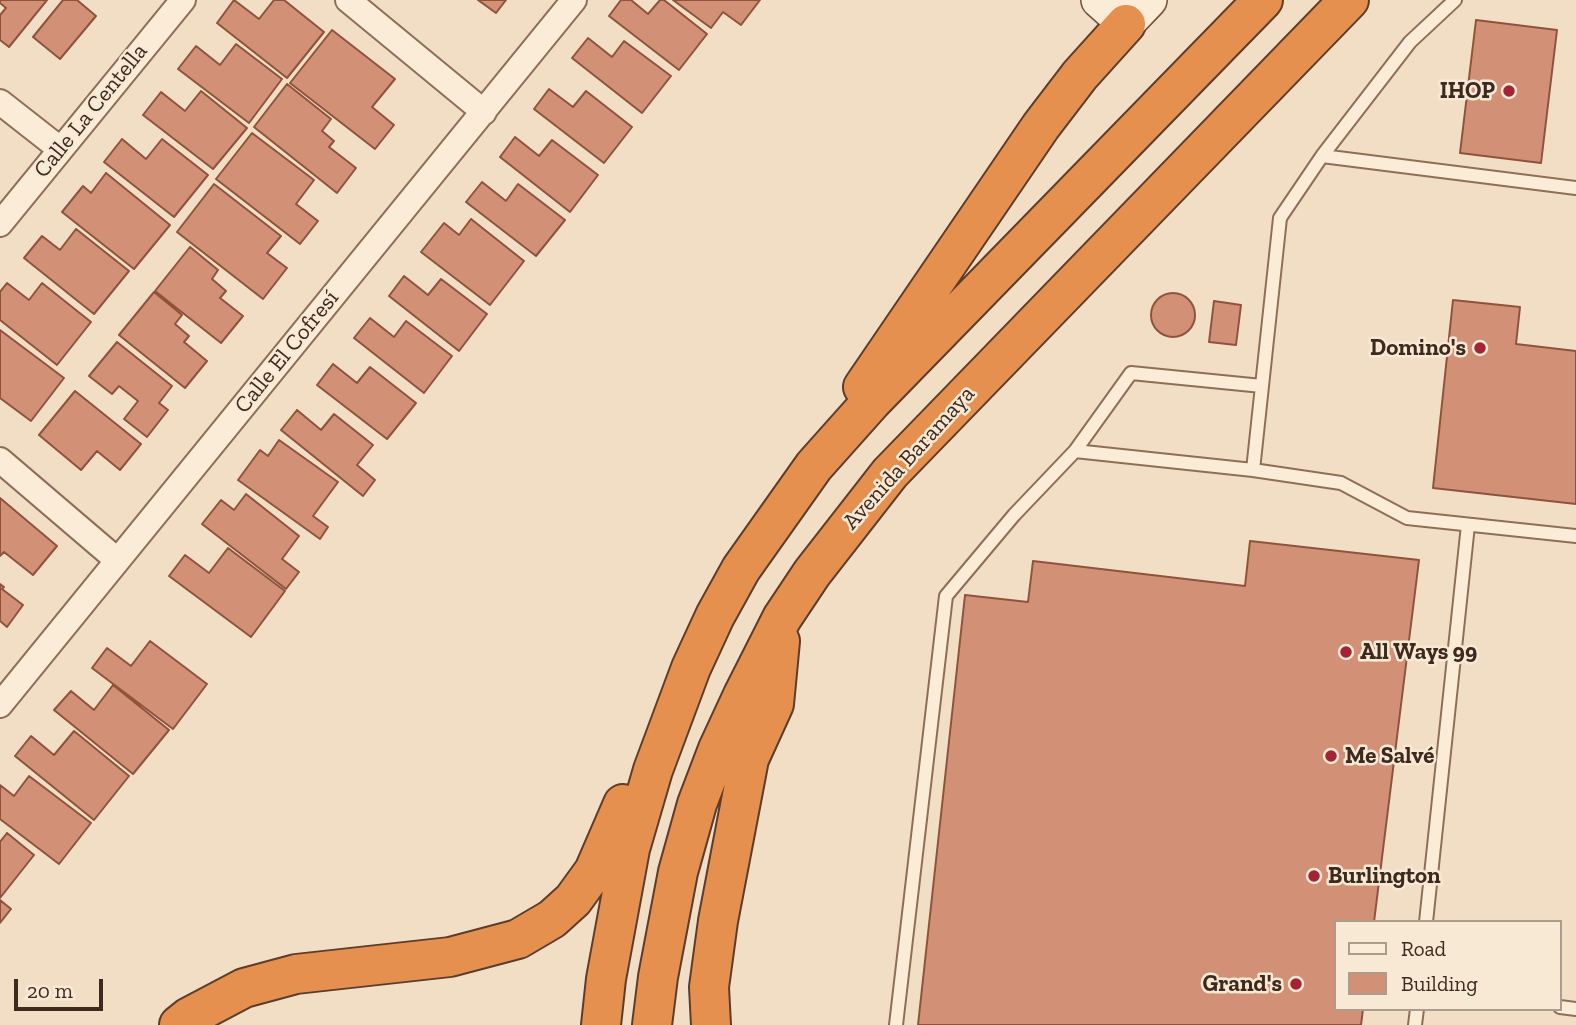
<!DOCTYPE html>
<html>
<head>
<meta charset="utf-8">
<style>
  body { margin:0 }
  #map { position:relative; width:1576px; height:1025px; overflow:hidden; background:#f2dec4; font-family:"Zilla Slab",serif }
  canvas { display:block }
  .legend { position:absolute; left:1334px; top:920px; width:228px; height:91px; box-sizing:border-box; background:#f8e9d5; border:2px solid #ad9c8c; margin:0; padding:9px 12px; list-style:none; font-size:21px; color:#3d291e }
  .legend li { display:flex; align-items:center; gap:14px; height:35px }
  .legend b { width:35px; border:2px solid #ad9c8c }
  .scale { position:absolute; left:14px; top:979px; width:89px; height:32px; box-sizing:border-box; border:4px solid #3d291e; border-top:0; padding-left:9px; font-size:21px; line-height:24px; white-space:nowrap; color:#3d291e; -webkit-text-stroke:5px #f8e9d5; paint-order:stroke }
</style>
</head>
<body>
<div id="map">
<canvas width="1576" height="1025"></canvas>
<ul class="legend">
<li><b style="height:9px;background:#fbecd8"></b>Road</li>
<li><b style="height:19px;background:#d29177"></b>Building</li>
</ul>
<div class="scale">20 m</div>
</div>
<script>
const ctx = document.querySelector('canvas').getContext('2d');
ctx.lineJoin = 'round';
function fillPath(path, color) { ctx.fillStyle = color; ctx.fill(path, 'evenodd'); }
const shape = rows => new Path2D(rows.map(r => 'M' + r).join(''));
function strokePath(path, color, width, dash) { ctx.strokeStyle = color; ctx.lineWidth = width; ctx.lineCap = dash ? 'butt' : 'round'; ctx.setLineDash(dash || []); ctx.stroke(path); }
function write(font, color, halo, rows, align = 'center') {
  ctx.font = font + ' "Zilla Slab",serif'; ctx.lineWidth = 5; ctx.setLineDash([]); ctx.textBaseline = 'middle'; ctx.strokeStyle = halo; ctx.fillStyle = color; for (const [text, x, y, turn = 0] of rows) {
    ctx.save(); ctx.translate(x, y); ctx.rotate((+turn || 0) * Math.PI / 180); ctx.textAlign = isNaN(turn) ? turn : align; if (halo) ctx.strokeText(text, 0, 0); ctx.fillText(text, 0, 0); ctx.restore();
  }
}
const building = shape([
  [0,0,47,0,9,47,0,40,0,15,6,8,0,3,0,0],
  [63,0,77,0,96,16,60,59,33,37,63,0],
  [234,0,259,19,274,0,284,0,324,32,287,78,217,23,234,0],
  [478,0,506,0,496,13,478,0],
  [621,0,631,0,648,14,660,0,664,0,707,34,679,70,609,16,621,0],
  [673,0,760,0,741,25,723,12,711,28,673,0],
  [1476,20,1557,30,1541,163,1460,153,1476,20],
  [332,30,395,79,372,107,394,125,375,149,290,83,332,30],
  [588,38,612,57,624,41,671,76,642,113,572,58,588,38],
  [236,44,282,79,249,123,178,69,196,46,220,65,236,44],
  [287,84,331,119,322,131,334,141,329,147,356,168,337,193,254,127,287,84],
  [549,89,573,107,586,91,632,127,604,163,534,109,549,89],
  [201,91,247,128,213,169,143,115,161,92,185,111,201,91],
  [252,133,314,180,296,204,318,221,300,244,216,179,252,133],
  [515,137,539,156,552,140,598,175,570,212,500,157,515,137],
  [122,139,146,159,162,139,208,175,174,217,104,162,122,139],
  [106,173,170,225,134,269,62,212,83,186,91,193,106,173],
  [482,182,506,201,518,184,565,220,536,256,466,202,482,182],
  [214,184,281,236,267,253,287,268,263,299,177,232,214,184],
  [471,219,524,261,490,305,421,252,444,223,459,235,471,219],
  [76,229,129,271,94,314,24,258,42,236,60,250,76,229],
  [190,247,218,270,212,279,226,291,220,298,243,316,221,343,155,291,190,247],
  [404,276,428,295,441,279,487,314,459,351,389,296,404,276],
  [7,283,29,300,42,283,91,322,57,365,0,320,0,292,7,283],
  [154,292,182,315,175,324,189,336,184,342,207,361,185,388,119,335,154,292],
  '1151 315a22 22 0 1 1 44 0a22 22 0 1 1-44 0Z',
  [1453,300,1520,307,1516,344,1576,351,1576,504,1433,488,1453,300],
  [1214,301,1241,305,1236,345,1209,342,1214,301],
  [370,318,394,337,406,321,452,356,424,393,354,338,370,318],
  [0,330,64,378,31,421,0,398,0,330],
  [117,342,172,386,159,403,168,410,147,437,124,419,138,401,119,386,112,394,89,376,117,342],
  [333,364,357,383,370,367,416,403,387,439,317,385,333,364],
  [75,391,141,444,120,470,97,451,81,470,39,435,75,391],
  [297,410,321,430,334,414,373,445,357,465,375,480,363,496,281,430,297,410],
  [279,440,338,482,313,516,328,527,320,539,238,480,260,450,268,456,279,440],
  [246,494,299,536,282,559,299,572,286,589,202,524,221,500,234,510,246,494],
  [0,498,57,546,33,575,4,552,0,556,0,498],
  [1250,541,1419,560,1374,922,1336,922,1336,1009,1363,1009,1361,1025,918,1025,965,595,1028,602,1033,561,1245,586,1250,541],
  [228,548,285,591,251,637,169,576,185,555,209,573,228,548],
  [0,584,4,587,2,589,23,605,7,627,0,621,0,584],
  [150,641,207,684,173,729,92,668,107,648,131,666,150,641],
  [113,685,169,730,133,774,54,710,71,691,94,710,113,685],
  [74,731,129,776,94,820,15,756,31,736,54,755,74,731],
  [29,776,91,823,59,864,0,819,0,785,14,796,29,776],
  [7,833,34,855,0,898,0,842,7,833],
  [0,900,11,909,0,923,0,900]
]);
fillPath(building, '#d29177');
strokePath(building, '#8f533d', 2);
const lane = shape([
  [1455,0,1410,42,1322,156,1576,188],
  [1262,386,1131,373,1075,451,1253,470,1341,483,1407,518,1576,536],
  [1253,470,1280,218,1322,156],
  [1426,922,1468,525],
  [1560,1007,1576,1009],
  [896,1025,946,596,1014,515,1075,451],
  [1415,1025,1417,1009]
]);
const street = shape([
  [348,0,484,112],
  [0,102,60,149],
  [0,224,183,0],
  [0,460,117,560],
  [0,705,574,0]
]);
const secondary = shape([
  [1099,0,1126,24,1149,0]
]);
const highway = shape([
  [863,387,1041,126,1080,75,1126,24],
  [179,1025,189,1017,244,988,296,974,450,957,518,939,552,919,573,900,594,871,623,804],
  [601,1025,606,979,630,849,653,770,691,668,715,616,741,569,814,466,872,401,1263,0],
  [652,1025,658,977,678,872,697,804,718,749,743,695,782,618,812,573,890,473,1349,0],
  [711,1025,709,987,718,921,749,759,774,704,780,641]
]);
strokePath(lane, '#8e6e59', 16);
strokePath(street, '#8e6e59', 28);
strokePath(secondary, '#704f3c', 38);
strokePath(highway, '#5c3d2d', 42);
strokePath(lane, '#fbecd8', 12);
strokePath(street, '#fbecd8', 24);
strokePath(secondary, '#fbecd8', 35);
strokePath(highway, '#e6904f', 38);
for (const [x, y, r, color] of [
  [1509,91,7,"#a22435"],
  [1480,348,7,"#a22435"],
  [1346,652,7,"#a22435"],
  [1331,756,7,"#a22435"],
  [1314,876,7,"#a22435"],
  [1296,984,7,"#a22435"]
]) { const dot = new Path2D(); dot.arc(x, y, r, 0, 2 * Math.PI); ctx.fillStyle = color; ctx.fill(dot); strokePath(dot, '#f8e9d5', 2.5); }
write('bold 23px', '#3d291e', '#f8e9d5', [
  ["IHOP",1495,91],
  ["Domino's",1466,348],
  ["All Ways 99",1360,652,"left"],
  ["Me Salvé",1345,756,"left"],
  ["Burlington",1328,876,"left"],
  ["Grand's",1282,984]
], 'right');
write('23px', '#3d291e', '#f8e9d5', [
  ["Calle La Centella",91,111,-51],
  ["Calle El Cofresí",287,352,-51],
  ["Avenida Baramaya",909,458,-48]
]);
</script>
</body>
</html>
